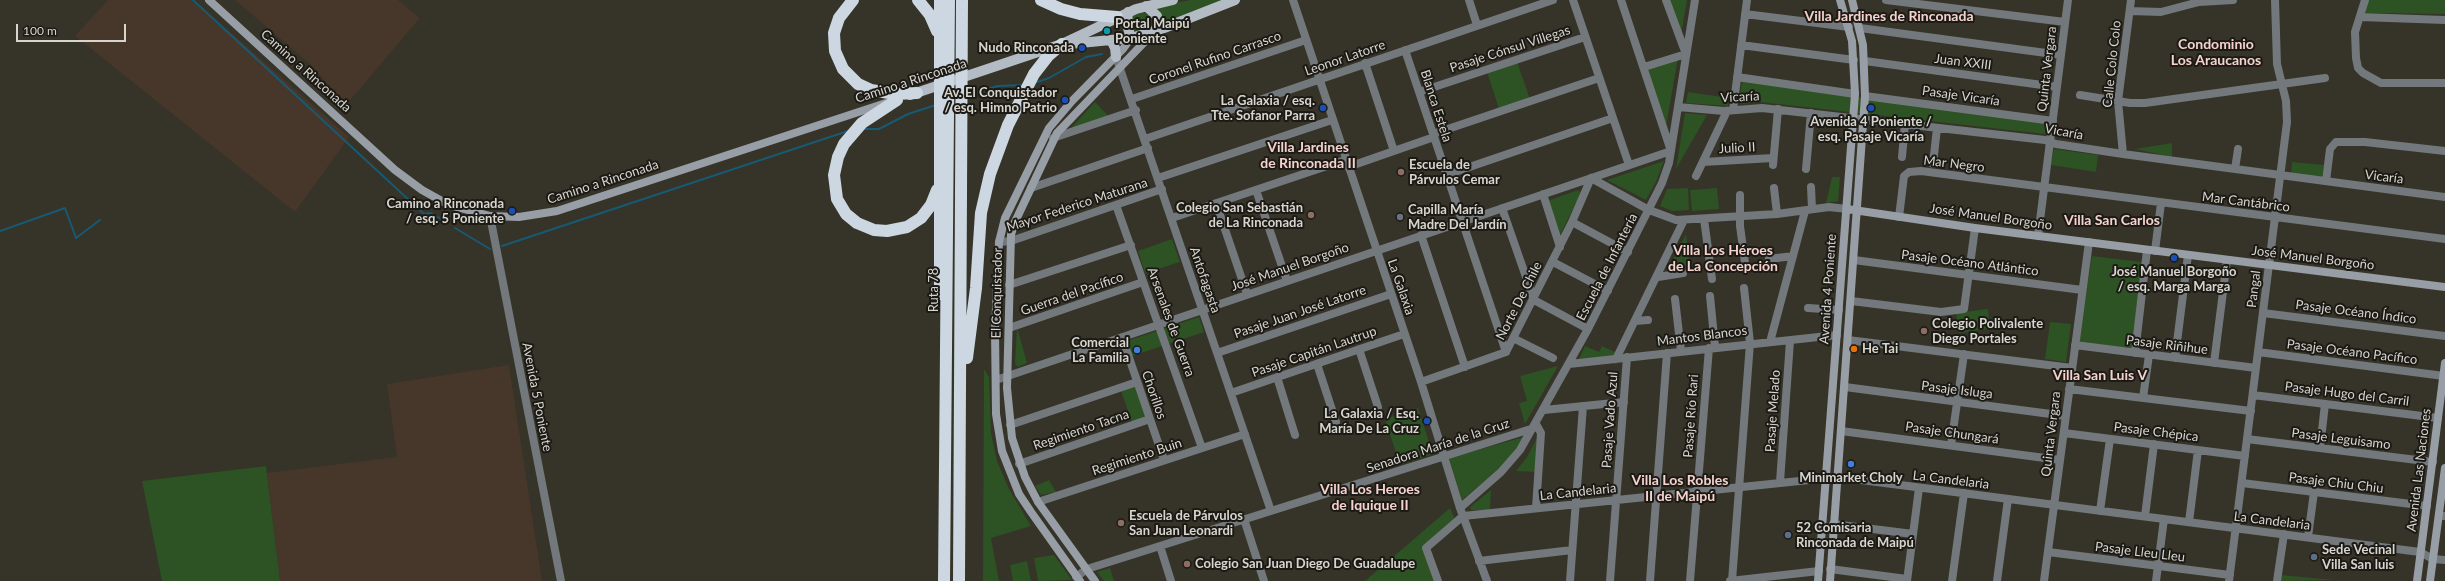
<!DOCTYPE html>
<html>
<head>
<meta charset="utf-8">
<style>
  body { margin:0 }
  #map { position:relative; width:2445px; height:581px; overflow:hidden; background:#363328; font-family:Lato,sans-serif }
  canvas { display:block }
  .scale { position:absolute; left:16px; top:24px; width:110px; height:18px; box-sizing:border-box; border:2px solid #d8d5cf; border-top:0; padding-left:5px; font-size:12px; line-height:14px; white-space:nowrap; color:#d8d5cf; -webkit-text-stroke:3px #1c1a15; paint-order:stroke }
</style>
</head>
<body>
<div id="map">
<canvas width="2445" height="581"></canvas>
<div class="scale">100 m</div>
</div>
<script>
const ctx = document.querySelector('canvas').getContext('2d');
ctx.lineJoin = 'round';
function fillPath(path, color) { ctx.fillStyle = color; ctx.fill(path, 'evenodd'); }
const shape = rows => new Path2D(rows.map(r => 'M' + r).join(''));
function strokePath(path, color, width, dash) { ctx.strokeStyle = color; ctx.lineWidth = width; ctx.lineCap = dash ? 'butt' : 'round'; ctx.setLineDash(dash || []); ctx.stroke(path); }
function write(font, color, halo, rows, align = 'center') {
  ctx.font = font + ' Lato,sans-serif'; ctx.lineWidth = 4; ctx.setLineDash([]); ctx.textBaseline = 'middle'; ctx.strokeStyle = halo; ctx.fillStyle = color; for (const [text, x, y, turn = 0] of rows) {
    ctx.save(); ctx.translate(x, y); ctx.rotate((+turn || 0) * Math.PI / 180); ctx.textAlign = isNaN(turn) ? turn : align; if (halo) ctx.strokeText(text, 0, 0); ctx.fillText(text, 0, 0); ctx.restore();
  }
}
fillPath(shape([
  [108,0,194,0,349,137,295,212,75,36],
  [235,0,398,0,420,18,346,105,310,64],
  [509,365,542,581,280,581,267,473,397,457,387,384]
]), '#46372a');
fillPath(shape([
  [1190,0,1225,0,1160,25,1155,7],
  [1669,0,1687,0,1681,35],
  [2366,0,2445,0,2445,14,2366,13],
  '1131 22a10 10 0 1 1 20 0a10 10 0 1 1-20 0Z',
  [1678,58,1666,126,1647,68],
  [1517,62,1530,99,1499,109,1487,72],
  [1742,81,2047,123,2045,134,1760,102,1741,104,1739,100],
  [1688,92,1729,98,1728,106,1686,103],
  [1095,102,1111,119,1071,128],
  [1685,113,1707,115,1676,169],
  [2172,143,2172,157,2135,149],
  [2054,149,2098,155,2096,172,2051,165],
  [1664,161,1656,182,1646,200,1607,180],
  [2292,162,2324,165,2322,178,2291,174],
  [1832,177,1840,177,1838,201,1826,203],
  [1688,188,1689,210,1672,211,1660,206,1667,189],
  [1717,188,1719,209,1692,211,1690,190],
  [1578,190,1580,192,1579,197,1559,237,1547,201],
  [1686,234,1690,269,1667,272],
  [1172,239,1180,262,1145,273,1138,251],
  [2092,256,2142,262,2132,349,2078,342],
  [1988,309,1990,329,1959,333,1956,313],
  [1199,317,1204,332,1132,356,1127,341],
  [2050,322,2071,324,2066,362,2045,359],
  [1017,327,1027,363,1018,367,1015,364],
  [1585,346,1599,352,1602,346,1615,352,1613,356,1579,359],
  [1558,366,1525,424,1519,403,1527,401,1520,376],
  [984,369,989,377,991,433,997,461,1009,489,1031,526,991,538,999,581,983,581],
  [1136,386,1146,417,1132,422,1121,391],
  [1418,408,1433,454,1400,465,1385,419],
  [1524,437,1504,465,1462,500,1449,458],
  [1537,438,1536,472,1516,471,1527,457],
  [266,466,280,581,162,581,142,481],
  [1049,480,1056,492,1041,495,1035,486],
  [1491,490,1490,510,1471,510,1470,507],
  [1450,508,1455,520,1424,548,1436,581,1365,581],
  [1054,555,1072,580,1038,581,1034,558],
  [1027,561,1031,581,1013,581,1010,565],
  [1110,568,1114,581,1104,581,1097,572],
  [2281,575,2334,580,2280,581]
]), '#2d5223');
strokePath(shape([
  [193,0,424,214,431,213,446,222],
  [1034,83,1049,78,1086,57,1102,54],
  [965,95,998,86,1023,85],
  [862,129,879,129,908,114,936,105],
  [455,228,490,249],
  [0,231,65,208,76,238,100,220],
  [502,246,848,131]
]), '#185973', 2);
strokePath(shape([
  [1293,0,1421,382,1460,508,1487,581],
  [1469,0,1477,25],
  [1573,0,1629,165],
  [1886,0,2065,22],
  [2365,0,2355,32,2356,58,2358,68,2363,73,2381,83,2445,83],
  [2130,11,2161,12,2199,2,2233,0],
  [1745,14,1849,27],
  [2360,17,2445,20],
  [1860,28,2061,55],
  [1741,45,1854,60],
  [1405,50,1506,352],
  [1116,57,1271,511],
  [1865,61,2057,87],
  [1365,63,1394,151],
  [1644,67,1686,54,1666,0],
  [1737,77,1855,94],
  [1419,92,1585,37],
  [2080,95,2130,103,2145,103,2325,78],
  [1865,96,2053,121],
  [1132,99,1306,40],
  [1678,107,1724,111,1762,108,2045,140,2056,144,2123,154,2445,197],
  [1733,110,1747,0],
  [1433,134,1599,78],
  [1053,138,1136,110],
  [1145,139,1553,0],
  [2123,154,2118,101,2131,0],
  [1902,157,1905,124],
  [1703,162,1773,158],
  [1933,164,1937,128],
  [1773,165,1778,109],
  [1348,167,1434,137],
  [1806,169,1811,113],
  [2235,169,2238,149],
  [1446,175,1613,118],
  [1696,176,1727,111],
  [1158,178,1332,120],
  [1591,178,1649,210,1676,220,1777,214,1829,207,1847,209],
  [2326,181,2330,149,2336,142,2365,142,2445,151],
  [1811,187,1812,209],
  [1031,188,1148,148],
  [1774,188,1777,214],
  [1256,190,1287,281],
  [1543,194,1560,247],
  [1740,195,1740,226,1746,270],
  [1216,203,1247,294],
  [1116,205,1202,448],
  [1502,208,1534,300,1588,329],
  [490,216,561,581],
  [1899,217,1904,176,1909,172,1921,171,2445,239],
  [1172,218,1345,160],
  [1704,219,1712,279],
  [1572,222,1628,252],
  [1421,235,1465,367],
  [2038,236,2068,0],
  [999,242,1011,241,1162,189],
  [2155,251,2161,203],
  [1769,259,1793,256],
  [1854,260,2082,290],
  [1553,262,1608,291],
  [1658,277,1683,273],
  [1009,285,1131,245],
  [1710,296,1715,347],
  [1675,299,1681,351],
  [1851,301,1941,312,1964,309,1975,228],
  [1808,308,1839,310],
  [2263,313,2445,336],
  [1635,321,1648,320],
  [1009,328,1143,282],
  [1122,337,1164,460],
  [1513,338,1553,358],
  [1848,340,2072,368],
  [1770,342,1805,211],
  [2075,345,2256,368],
  [1359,349,1378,407],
  [2258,352,2444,376],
  [1217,353,1391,294],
  [2135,353,2147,250],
  [2175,358,2188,255],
  [1616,359,1684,220],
  [2214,363,2227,260],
  [1317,364,1336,422],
  [1569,364,1837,335],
  [1277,377,1295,435],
  [996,380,1671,151,1621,0],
  [1421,382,1506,352,1572,222,1591,178],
  [1845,387,2066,416],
  [2069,389,2251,411],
  [1231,393,1404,334],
  [2253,395,2438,418],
  [2143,398,2149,355],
  [1544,410,1624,402],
  [1010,425,1137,382],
  [1841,431,2060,460],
  [2064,433,2245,456],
  [2247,439,2433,462],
  [1951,445,1964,354],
  [2320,448,2325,404],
  [1019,464,1150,419],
  [1780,482,1790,341],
  [2242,483,2427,506],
  [1038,502,1245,434],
  [1460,508,1501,472,1520,450,1588,329,1662,183,1669,163,1695,0],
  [1536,508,1541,433,1536,424],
  [2100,511,2110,439],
  [2145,516,2154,444],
  [2439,516,2445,516],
  [1244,519,1264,581],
  [2189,522,2198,450],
  [1833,524,1913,534],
  [2308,537,2314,492],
  [1160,546,1171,581],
  [2048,552,2230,575],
  [1479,561,1572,550],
  [1830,569,1907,579],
  [1076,577,1087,569,1534,428],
  [1438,581,1426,548,1463,516,1838,477,2420,552,2433,559,2445,560],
  [1570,581,1583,406],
  [1610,581,1627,357],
  [1650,581,1667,353],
  [1690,581,1709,348],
  [1730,581,1819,571],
  [1732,581,1750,343,1744,288],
  [1907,581,1919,488],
  [1952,581,1964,493],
  [1997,581,2008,499],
  [2044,581,2089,242],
  [2156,581,2164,519],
  [2229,581,2287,122,2286,101,2277,64,2275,0],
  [2277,581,2284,534]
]), '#73787c', 8);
strokePath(shape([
  [209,0,395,170,422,190,449,205,490,216,519,217,557,211,886,103],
  [1847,209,1975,228,2445,287],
  [1080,581,1031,512,1019,494,1002,451,996,414,995,330,999,242,1005,218,1049,128,1072,101,1123,49,1131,38],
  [1095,581,1038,502,1025,477,1012,438,1007,388,1011,235,1014,224,1057,133,1155,31],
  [1818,581,1855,94,1852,41,1840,0],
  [1830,581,1865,96,1863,45,1852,0],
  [2417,581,2445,363],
  [2430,581,2445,468]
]), '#979ea5', 8);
strokePath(shape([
  [1146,6,1157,16,1158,24,1155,31],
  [1128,12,1127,25,1131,38],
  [1111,40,1115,48,1116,57],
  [1070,44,1131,38,1164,28,1235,0],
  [910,95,1062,44,1136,9,1173,0]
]), '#b3bcc5', 10);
strokePath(shape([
  [853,0,839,18,834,33,835,51,843,69,858,84,871,90,895,94,917,93],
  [918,0,930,15,937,31],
  [1041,0,1061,9,1080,14,1117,17],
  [897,100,862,123,844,144,838,157,834,175,837,199,846,214,857,223,874,230,887,231,907,227,921,218,931,205,937,190],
  [940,294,940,0],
  [967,358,976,288,981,213,990,174,1008,125,1034,74,1048,56,1062,44],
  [944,581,949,0],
  [959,581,962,0]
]), '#ccd7e2', 12);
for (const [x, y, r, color] of [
  [1107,31,4,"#0f9aa8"],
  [1082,48,4,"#1a4fb4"],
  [1065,100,4,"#1a4fb4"],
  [1323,108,4,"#1a4fb4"],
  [1871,108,4,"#1a4fb4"],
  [1401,172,4,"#8d6e63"],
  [512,211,4,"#1a4fb4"],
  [1311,215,4,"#8d6e63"],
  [1400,217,4,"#6b7280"],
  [2174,258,4,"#1a4fb4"],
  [1924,331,4,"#8d6e63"],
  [1854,349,4,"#e8710a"],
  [1137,350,4,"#3f7fe0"],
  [1427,421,4,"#1a4fb4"],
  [1851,464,4,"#3f7fe0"],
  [1121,523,4,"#8d6e63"],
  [1788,535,4,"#5c6f8a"],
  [2314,557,4,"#5c6f8a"],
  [1187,564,4,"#8d6e63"]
]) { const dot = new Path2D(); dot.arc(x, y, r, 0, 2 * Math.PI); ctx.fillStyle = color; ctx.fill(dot); strokePath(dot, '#1c1a15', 1.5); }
write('bold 13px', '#d8d5cf', '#1c1a15', [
  ["Portal Maipú",1115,24],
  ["Poniente",1115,39],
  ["Nudo Rinconada",1074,48,"right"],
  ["Av. El Conquistador",1057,93,"right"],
  ["/ esq. Himno Patrio",1057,108,"right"],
  ["La Galaxia / esq.",1315,101,"right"],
  ["Tte. Sofanor Parra",1315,116,"right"],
  ["Avenida 4 Poniente /",1871,122,"center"],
  ["esq. Pasaje Vicaría",1871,137,"center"],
  ["Escuela de",1409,165],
  ["Párvulos Cemar",1409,180],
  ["Camino a Rinconada",504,204,"right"],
  ["/ esq. 5 Poniente",504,219,"right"],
  ["Colegio San Sebastián",1303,208,"right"],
  ["de La Rinconada",1303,223,"right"],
  ["Capilla María",1408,210],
  ["Madre Del Jardín",1408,225],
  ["José Manuel Borgoño",2174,272,"center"],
  ["/ esq. Marga Marga",2174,287,"center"],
  ["Colegio Polivalente",1932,324],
  ["Diego Portales",1932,339],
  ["Comercial",1129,343,"right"],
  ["La Familia",1129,358,"right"],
  ["He Tai",1862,349],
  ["La Galaxia / Esq.",1419,414,"right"],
  ["María De La Cruz",1419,429,"right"],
  ["Minimarket Choly",1851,478,"center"],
  ["Escuela de Párvulos",1129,516],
  ["San Juan Leonardi",1129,531],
  ["52 Comisaria",1796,528],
  ["Rinconada de Maipú",1796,543],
  ["Sede Vecinal",2322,550],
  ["Villa San luis",2322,565],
  ["Colegio San Juan Diego De Guadalupe",1195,564]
], 'left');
write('13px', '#d8d5cf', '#1c1a15', [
  ["Pasaje Cónsul Villegas",1510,49,-18],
  ["Coronel Rufino Carrasco",1215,58,-19],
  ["Leonor Latorre",1345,58,-19],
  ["Juan XXIII",1963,62,7],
  ["Calle Colo Colo",2112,64,-84],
  ["Quinta Vergara",2047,69,-83],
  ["Camino a Rinconada",306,71,42],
  ["Camino a Rinconada",911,81,-18],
  ["Pasaje Vicaría",1961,96,8],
  ["Vicaría",1740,97,-3],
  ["Blanca Estela",1436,106,72],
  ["Vicaría",2064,132,11],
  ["Julio II",1737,148,-3],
  ["Mar Negro",1954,164,7],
  ["Vicaría",2384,177,7],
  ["Camino a Rinconada",603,182,-18],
  ["Mar Cantábrico",2246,202,7],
  ["Mayor Federico Maturana",1077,205,-18],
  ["José Manuel Borgoño",1991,217,8],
  ["José Manuel Borgoño",2313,258,7],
  ["Pasaje Océano Atlántico",1970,263,7],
  ["José Manuel Borgoño",1290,267,-19],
  ["Escuela de Infantería",1607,267,-63],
  ["Antofagasta",1205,280,71],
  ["La Galaxia",1401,287,71],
  ["Avenida 4 Poniente",1828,289,-86],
  ["Pangal",2254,289,-83],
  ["Ruta 78",934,290,-90],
  ["El Conquistador",997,293,-89],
  ["Guerra del Pacífico",1072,294,-19],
  ["Norte De Chile",1519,301,-63],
  ["Pasaje Juan José Latorre",1300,312,-19],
  ["Pasaje Océano Índico",2356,312,7],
  ["Arsenales de Guerra",1171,322,70],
  ["Mantos Blancos",1702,336,-7],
  ["Pasaje Riñihue",2167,345,7],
  ["Pasaje Capitán Lautrup",1314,352,-19],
  ["Pasaje Océano Pacífico",2352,352,7],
  ["Pasaje Isluga",1957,390,7],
  ["Pasaje Hugo del Carril",2347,394,7],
  ["Chorillos",1154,395,71],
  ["Avenida 5 Poniente",537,397,79],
  ["Pasaje Melado",1773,411,-86],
  ["Pasaje Río Rari",1691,416,-86],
  ["Pasaje Vado Azul",1610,420,-86],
  ["Regimiento Tacna",1081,430,-19],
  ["Pasaje Chépica",2156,432,7],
  ["Pasaje Chungará",1952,433,8],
  ["Quinta Vergara",2051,434,-83],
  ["Pasaje Leguisamo",2341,439,7],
  ["Senadora María de la Cruz",1438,446,-18],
  ["Regimiento Buin",1137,457,-18],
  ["Avenida Las Naciones",2419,470,-83],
  ["La Candelaria",1951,480,7],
  ["Pasaje Chiu Chiu",2336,483,7],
  ["La Candelaria",1578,492,-6],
  ["La Candelaria",2272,521,7],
  ["Pasaje Lleu Lleu",2140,552,7]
]);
write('bold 14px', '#f5d2ce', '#1c1a15', [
  ["Villa Jardines de Rinconada",1889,16],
  ["Condominio",2216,44],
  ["Los Araucanos",2216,60],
  ["Villa Jardines",1308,147],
  ["de Rinconada II",1308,163],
  ["Villa San Carlos",2112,220],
  ["Villa Los Héroes",1723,250],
  ["de La Concepción",1723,266],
  ["Villa San Luis V",2100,375],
  ["Villa Los Robles",1680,480],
  ["II de Maipú",1680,496],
  ["Villa Los Heroes",1370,489],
  ["de Iquique II",1370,505]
]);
</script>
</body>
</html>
